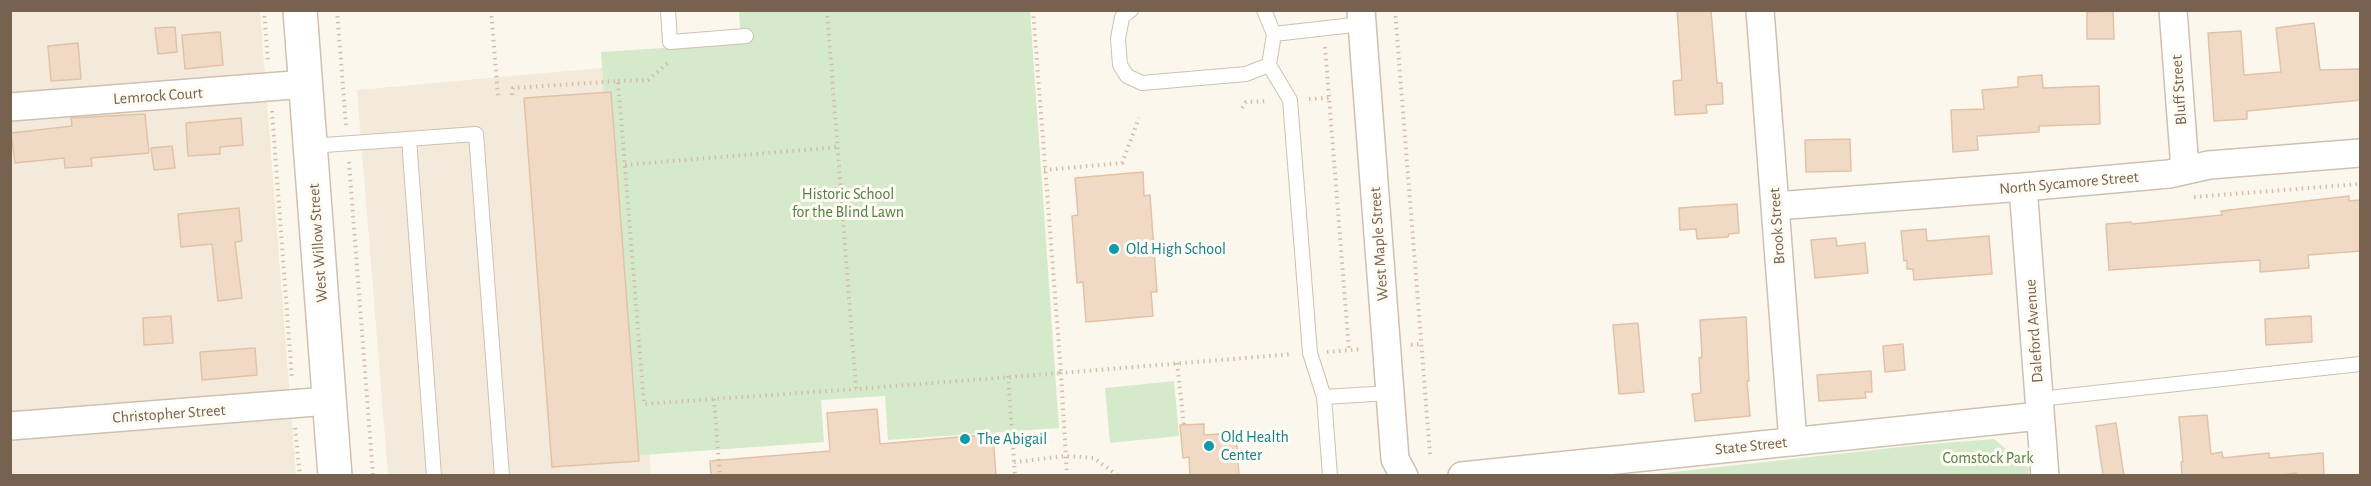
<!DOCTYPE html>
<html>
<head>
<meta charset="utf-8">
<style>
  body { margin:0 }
  #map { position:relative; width:2371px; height:486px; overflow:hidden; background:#fcf7ed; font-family:"Alegreya Sans",sans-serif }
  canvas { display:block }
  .frame { position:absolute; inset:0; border:12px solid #77614f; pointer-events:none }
</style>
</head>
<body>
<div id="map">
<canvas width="2371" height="486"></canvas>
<div class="frame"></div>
</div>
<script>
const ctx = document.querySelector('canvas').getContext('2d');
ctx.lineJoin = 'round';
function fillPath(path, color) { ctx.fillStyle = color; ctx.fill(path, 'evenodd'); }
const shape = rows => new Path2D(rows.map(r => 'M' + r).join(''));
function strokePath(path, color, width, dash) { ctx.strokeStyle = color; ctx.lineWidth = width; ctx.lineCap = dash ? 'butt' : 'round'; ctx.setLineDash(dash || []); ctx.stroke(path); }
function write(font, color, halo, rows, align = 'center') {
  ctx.font = font + ' "Alegreya Sans",sans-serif'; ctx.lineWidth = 6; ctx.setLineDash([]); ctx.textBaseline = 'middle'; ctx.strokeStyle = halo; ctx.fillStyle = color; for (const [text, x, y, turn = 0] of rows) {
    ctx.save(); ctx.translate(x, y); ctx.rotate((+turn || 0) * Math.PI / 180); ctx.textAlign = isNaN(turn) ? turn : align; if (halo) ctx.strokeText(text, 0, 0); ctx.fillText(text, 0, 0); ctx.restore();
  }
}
fillPath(shape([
  [10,11,260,11,296,475,11,475],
  [622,66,651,475,388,475,357,90]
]), '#f4eadb');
fillPath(shape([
  [739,11,1030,11,1059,428,888,440,885,396,821,400,824,442,629,456,601,52,741,43],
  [1174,381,1179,436,1110,443,1105,388],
  [1994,439,2029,468,2029,475,1647,475,1919,445]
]), '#d5eacb');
const building = shape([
  [1677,10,1711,10,1717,83,1722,83,1723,104,1706,105,1707,113,1675,115,1673,81,1682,80,1677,10],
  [2113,11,2114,39,2087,39,2087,12,2113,11],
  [2314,23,2320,70,2361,69,2361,100,2247,111,2247,119,2214,121,2208,33,2241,31,2244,75,2281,72,2276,28,2314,23],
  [175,27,177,52,158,54,155,28,175,27],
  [220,32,223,65,185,69,182,35,220,32],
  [78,43,81,79,51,81,48,46,78,43],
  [2042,75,2043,88,2099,86,2100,124,2039,126,2039,132,1977,136,1978,150,1953,152,1951,110,1984,109,1982,90,2018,87,2018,77,2042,75],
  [611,92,639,461,552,467,524,98,611,92],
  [145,114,149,153,91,158,92,166,65,168,64,158,15,163,11,133,72,126,71,118,145,114],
  [241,118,243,145,220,147,220,154,188,156,186,123,241,118],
  [1850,139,1851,171,1806,172,1805,140,1850,139],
  [172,146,175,168,154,170,151,148,172,146],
  [1143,172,1144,196,1150,195,1157,292,1151,292,1153,316,1086,322,1083,282,1077,283,1072,216,1078,215,1075,178,1143,172],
  [2349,196,2349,201,2361,200,2361,251,2308,255,2309,268,2260,272,2260,260,2109,270,2106,224,2131,222,2132,224,2222,215,2221,211,2349,196],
  [1737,204,1739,233,1729,234,1728,237,1697,239,1696,229,1680,230,1679,208,1737,204],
  [239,208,242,241,235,242,242,298,218,301,212,244,181,247,178,214,239,208],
  [1926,229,1927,241,1989,236,1992,274,1914,280,1913,269,1907,269,1907,260,1904,261,1901,231,1926,229],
  [1836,238,1837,246,1865,243,1868,273,1815,278,1811,240,1836,238],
  [171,316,173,343,144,345,143,318,171,316],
  [2311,316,2312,342,2266,345,2265,319,2311,316],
  [1746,317,1749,381,1747,381,1750,416,1695,421,1692,394,1701,393,1699,358,1702,357,1700,320,1746,317],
  [1638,323,1644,392,1619,394,1613,325,1638,323],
  [1903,344,1905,370,1885,372,1883,346,1903,344],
  [255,348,257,375,202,380,200,352,255,348],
  [1871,371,1872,392,1865,392,1866,398,1819,401,1817,375,1871,371],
  [877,409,880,444,993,434,996,476,711,476,710,461,830,451,827,413,877,409],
  [2207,415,2211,454,2222,452,2223,458,2269,453,2269,458,2323,453,2324,476,2297,476,2296,473,2274,476,2182,476,2181,462,2183,462,2179,417,2207,415],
  [2116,423,2124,476,2103,476,2096,426,2116,423],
  [1204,424,1204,435,1236,433,1239,476,1190,476,1189,457,1183,458,1180,425,1204,424]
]);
fillPath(building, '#f0dac5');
strokePath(building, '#e2c2a6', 1.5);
const service = shape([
  [668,10,670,42,746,36],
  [1131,10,1122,17,1118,39,1120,65,1127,76,1142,83,1246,74,1269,65,1274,34,1264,10],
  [1274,34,1362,24],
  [1269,65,1290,100,1310,353,1324,397,1330,476],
  [409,139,434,476],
  [311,146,476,134,502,476],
  [1324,397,1390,393],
  [2039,399,2360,364]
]);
const minor = shape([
  [1361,10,1395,459,1404,476],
  [1760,10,1793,442],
  [2173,10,2185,169],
  [10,107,306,84],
  [2023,187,2045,476],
  [1776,206,2023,187,2169,174,2209,165,2360,153],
  [10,426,328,401],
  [1462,476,2040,416]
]);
const tertiary = shape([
  [300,10,335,476]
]);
strokePath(service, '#cec1b1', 16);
strokePath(minor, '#cec1b1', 30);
strokePath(tertiary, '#cec1b1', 36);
strokePath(shape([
  [264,10,268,62],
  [337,10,346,125],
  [491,10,498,96],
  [827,10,856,389,1061,373,1033,10],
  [1395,10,1430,454],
  [1325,47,1349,350],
  [618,81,648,80,670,61],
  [512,95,513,88,618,81,644,404,856,389],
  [1309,99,1329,98],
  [1242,108,1246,102,1268,101],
  [272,111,292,379],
  [349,162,373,476],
  [625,165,838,147],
  [1044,170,1122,163,1139,118],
  [2194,197,2360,184],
  [1411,345,1421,344],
  [1327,352,1362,349],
  [1177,363,1184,425],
  [1008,376,1015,476],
  [714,399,720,476],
  [295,428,300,476],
  [1014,462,1067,456,1094,458,1118,476],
  [1067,476,1061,373,1293,354]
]), '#d6bda7', 4, [1.5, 4.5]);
strokePath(service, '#fff', 14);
strokePath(minor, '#fff', 27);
strokePath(tertiary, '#fff', 33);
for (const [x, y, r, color] of [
  [1114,249,6,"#0f9aa8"],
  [965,439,6,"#0f9aa8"],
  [1209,446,6,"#0f9aa8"]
]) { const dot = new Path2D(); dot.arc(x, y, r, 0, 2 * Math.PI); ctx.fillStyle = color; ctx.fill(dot); strokePath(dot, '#fefbf3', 2); }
write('16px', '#77614f', '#fefbf3', [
  ["Bluff Street",2179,90,-94],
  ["Lemrock Court",158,96,-4],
  ["North Sycamore Street",2069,183,-5],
  ["Brook Street",1777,226,-94],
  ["West Willow Street",318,243,-94],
  ["West Maple Street",1379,244,-94],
  ["Daleford Avenue",2034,331,-94],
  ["Christopher Street",169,414,-4],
  ["State Street",1751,446,-6]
]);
write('16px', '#537c47', '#fefbf3', [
  ["Historic School",848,194],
  ["for the Blind Lawn",848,212],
  ["Comstock Park",1988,458]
]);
write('16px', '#0d838f', '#fefbf3', [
  ["Old High School",1126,249],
  ["Old Health",1221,437],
  ["Center",1221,455],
  ["The Abigail",977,439]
], 'left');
</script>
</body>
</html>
